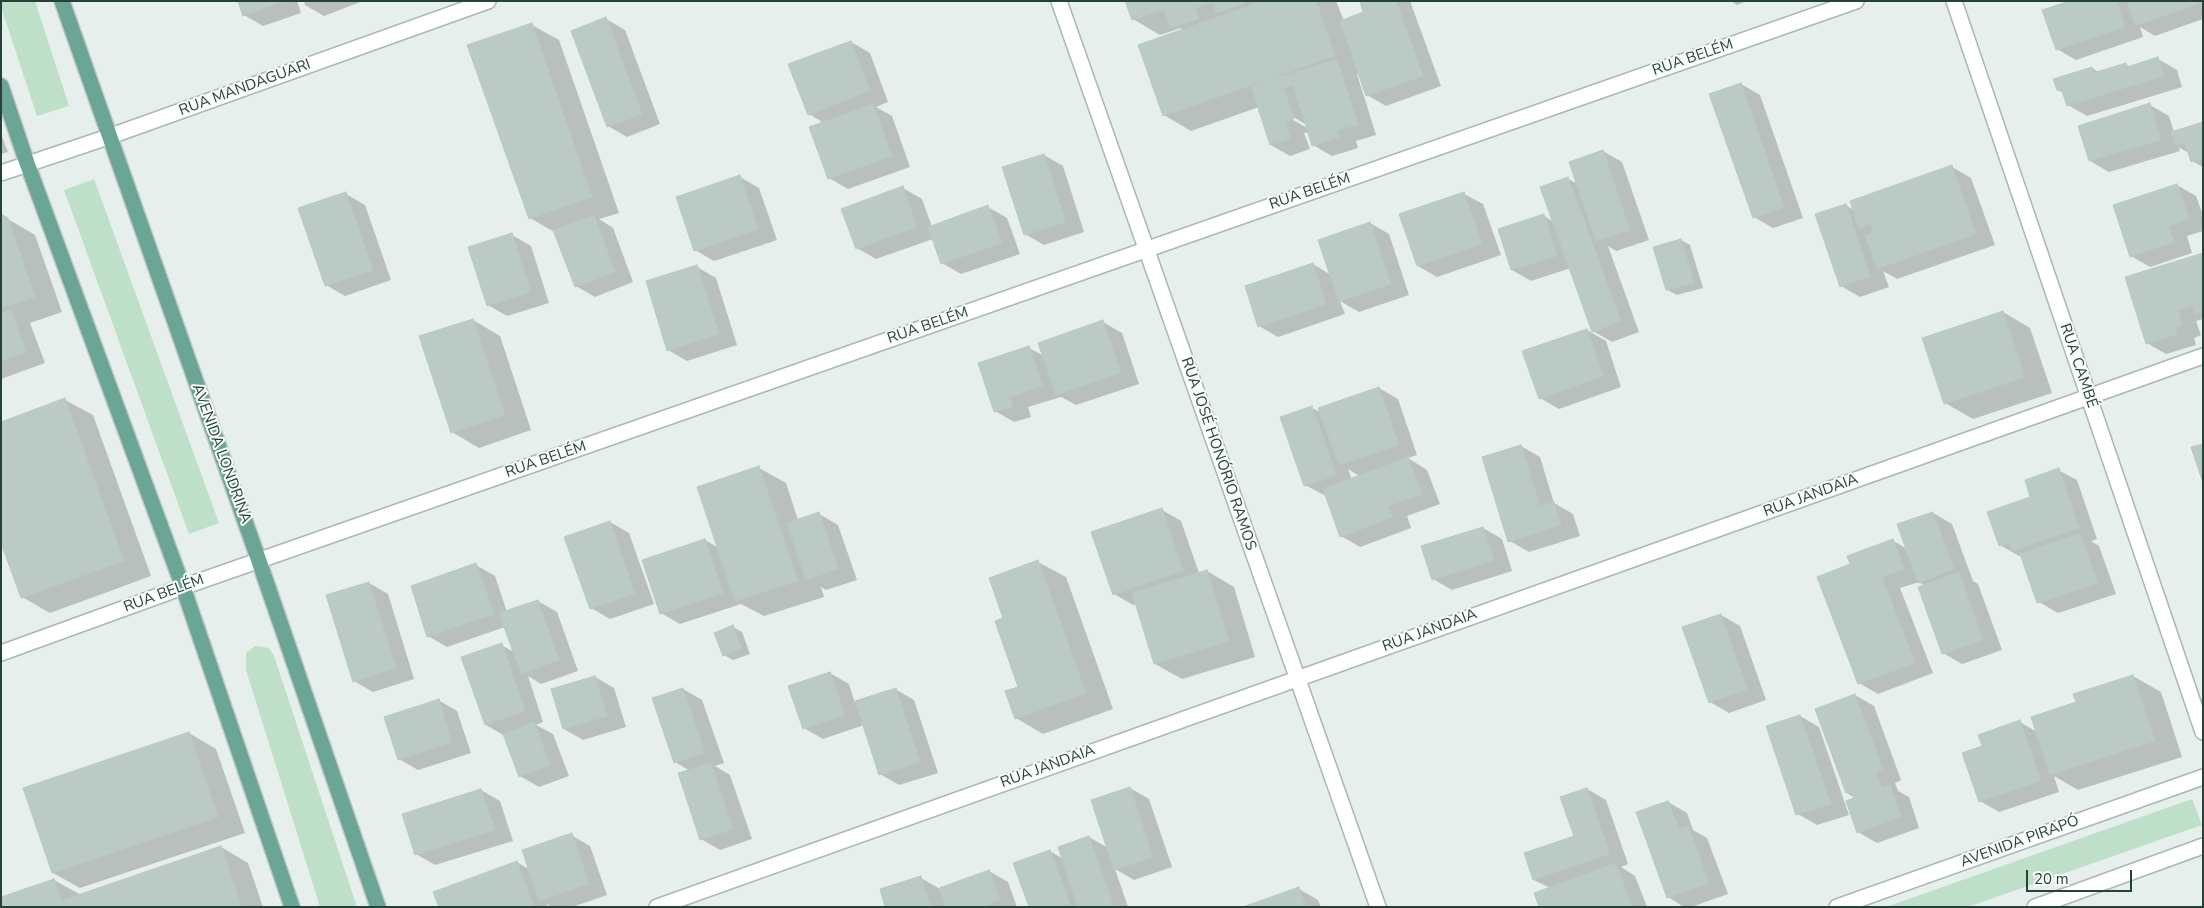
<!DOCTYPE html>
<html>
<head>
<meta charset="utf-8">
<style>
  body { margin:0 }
  #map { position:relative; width:2204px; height:908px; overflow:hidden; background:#e6efeb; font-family:"Nunito Sans",sans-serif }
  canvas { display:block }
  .frame { position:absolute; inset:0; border:2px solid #24423a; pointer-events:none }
  .scale { position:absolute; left:2026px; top:870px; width:106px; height:22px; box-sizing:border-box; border:2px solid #24423a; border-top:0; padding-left:6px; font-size:15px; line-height:18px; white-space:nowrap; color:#24423a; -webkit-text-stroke:4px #f7fbf9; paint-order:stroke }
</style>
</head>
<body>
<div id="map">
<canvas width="2204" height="908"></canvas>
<div class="frame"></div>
<div class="scale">20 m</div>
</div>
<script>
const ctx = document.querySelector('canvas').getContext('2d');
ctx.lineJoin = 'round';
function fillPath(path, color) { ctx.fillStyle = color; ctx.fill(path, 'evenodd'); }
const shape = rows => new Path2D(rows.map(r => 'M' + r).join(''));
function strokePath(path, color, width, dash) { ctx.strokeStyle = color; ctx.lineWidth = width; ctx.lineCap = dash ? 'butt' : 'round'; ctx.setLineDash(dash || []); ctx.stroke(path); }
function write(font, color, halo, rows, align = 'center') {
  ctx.font = font + ' "Nunito Sans",sans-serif'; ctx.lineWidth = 4; ctx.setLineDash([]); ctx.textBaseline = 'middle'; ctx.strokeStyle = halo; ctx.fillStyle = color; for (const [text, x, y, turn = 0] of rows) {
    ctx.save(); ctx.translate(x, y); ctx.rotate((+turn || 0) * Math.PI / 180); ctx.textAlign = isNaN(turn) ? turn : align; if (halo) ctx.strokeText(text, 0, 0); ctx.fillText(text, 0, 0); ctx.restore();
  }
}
fillPath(shape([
  [1,1,35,1,69,106,37,116,1,7],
  [94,179,219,523,189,534,64,190],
  [255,646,269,648,274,656,357,907,320,907,246,670,246,653],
  [2192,799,2202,825,1968,907,1886,907]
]), '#bfe0c8');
fillPath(shape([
  [239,1,297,1,301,13,263,26,244,15],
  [304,1,363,1,324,16,305,5],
  [1126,1,1336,1,1344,21,1365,13,1361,1,1410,1,1441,86,1386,106,1367,95,1360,73,1357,74,1376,135,1356,141,1358,148,1332,156,1313,145,1309,132,1304,133,1310,149,1290,156,1271,145,1259,107,1191,131,1164,115,1181,28,1160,35,1133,19],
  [1290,115,1307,125,1307,128,1288,117],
  [1731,1,1747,1,1737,5],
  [2074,1,2203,1,2203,19,2155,36,2140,27,2143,37,2076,60,2057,49],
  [606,19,625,30,660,124,627,137,608,126],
  [532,25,559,40,619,213,599,219,613,228,633,282,595,297,576,286,556,233,530,218],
  [851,42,870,53,888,102,876,107,892,116,910,167,848,189,829,178,824,123,809,114],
  [2158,59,2177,70,2182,87,2087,116,2068,105,2064,93,2058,90,2092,68,2100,73,2126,64,2130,67],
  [1741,84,1760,95,1803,218,1773,228,1754,217],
  [2150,105,2169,116,2174,132,2203,124,2203,167,2192,161,2189,153,2178,147,2180,151,2109,172,2090,161,2080,126],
  [1,134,8,152,1,154],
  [1603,151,1622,162,1649,240,1616,251,1608,246,1639,332,1612,342,1593,331,1571,268,1531,281,1512,270,1500,230,1544,216,1554,222,1568,179,1578,184],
  [1044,155,1063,166,1084,232,1044,245,1025,234],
  [1952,167,1971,178,1995,245,1897,279,1883,271,1889,287,1860,297,1841,286,1846,205,1855,211],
  [740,177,759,188,777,240,714,261,695,250],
  [2177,185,2196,196,2203,215,2203,231,2187,236,2192,253,2150,267,2131,256],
  [903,188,922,199,932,227,988,207,1007,218,1020,254,961,274,942,263,933,239,876,259,857,248],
  [346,194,365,205,391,280,345,296,326,285],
  [1464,194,1483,204,1501,255,1437,277,1418,266],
  [1,215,35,235,62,312,30,323,45,363,1,379],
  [1370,223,1389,234,1409,295,1359,312,1340,301,1345,314,1278,337,1259,326,1313,264,1331,275],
  [512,235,531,246,549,303,507,316,488,305],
  [1681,240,1690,245,1703,288,1677,295,1667,290],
  [2203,255,2203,319,2196,321,2201,335,2194,338,2196,345,2166,354,2147,343],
  [697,267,716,278,737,345,687,361,668,350],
  [2003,312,2030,328,2052,393,1973,419,1945,403],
  [473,320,500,336,531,430,479,448,452,432],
  [1103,322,1122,333,1139,384,1076,405,1061,397,1028,407,1031,417,1014,422,995,411,1029,348,1044,356],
  [1587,330,1606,341,1621,387,1559,409,1540,398],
  [1379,388,1398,399,1417,455,1408,458,1427,470,1440,504,1407,516,1411,528,1360,547,1341,536,1326,496,1305,485,1312,408,1322,413],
  [1348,469,1361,477,1352,480],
  [65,400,93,415,151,576,50,613,22,597],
  [1521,446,1540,457,1554,503,1573,514,1580,536,1529,552,1510,541],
  [759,468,786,483,798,520,819,514,838,525,857,580,826,590,821,587,824,597,764,616,741,604,680,624,661,613,705,540,719,548],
  [2058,470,2077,480,2097,539,2091,541,2099,546,2116,594,2058,613,2039,602,2022,555,2019,556,2000,545,2032,498],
  [1162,510,1181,521,1199,573,1207,571,1234,587,1255,657,1182,679,1155,664,1136,604,1133,605,1114,594],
  [1933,513,1952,524,1973,581,1978,584,2002,650,1962,664,1943,653,1925,586,1919,582,1900,588,1933,673,1878,694,1859,683,1852,565,1892,540,1907,549],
  [610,522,629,533,654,604,610,619,591,608],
  [1483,528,1502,539,1512,571,1452,590,1433,579],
  [1038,562,1066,577,1113,709,1043,734,1016,718,1020,688,1005,619],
  [476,565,495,576,507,612,538,601,557,612,578,671,541,684,528,676,543,722,536,725,553,734,569,776,539,787,520,776,505,736,486,725,501,645,514,652,505,627,447,647,428,636],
  [369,583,388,594,414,679,373,692,354,681],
  [1721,615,1740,626,1766,700,1729,713,1710,702],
  [733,627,742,632,750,654,733,660,724,655],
  [830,673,849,684,855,703,895,689,914,700,938,773,899,785,880,774,864,725,823,739,804,728],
  [2133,676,2161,692,2182,757,2078,790,2054,776,2059,792,1999,812,1980,801,1984,747,2020,722,2037,732,2078,703],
  [595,677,614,688,626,727,583,740,564,729],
  [683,689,702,700,724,763,715,766,730,775,752,839,720,850,701,839,690,771,675,762],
  [1855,695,1874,706,1901,780,1895,783,1898,791,1909,797,1919,828,1877,843,1858,832,1857,799,1847,793],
  [438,700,457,711,471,753,418,770,399,759],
  [1800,716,1819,727,1849,815,1817,825,1798,814],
  [189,733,216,749,245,833,80,888,53,873],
  [1130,788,1149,799,1172,867,1134,880,1115,869,1128,907,1031,907,1050,851,1063,859,1089,837,1108,848],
  [1587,789,1606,800,1628,864,1621,867,1635,876,1647,907,1540,907,1550,888,1534,880,1575,837],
  [481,790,500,801,513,841,435,865,416,854],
  [1668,802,1687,813,1693,830,1707,838,1728,894,1691,907,1684,907,1668,897],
  [571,835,590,846,607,895,572,907,552,907,547,904,548,907,440,907,517,862,530,870],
  [221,847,248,863,263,907,1,907,54,880,81,895],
  [989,871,1008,882,1017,907,887,907,921,878,940,889],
  [1299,889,1318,900,1321,907,1247,907]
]), '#0003');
const building = shape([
  [238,1,282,1,283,2,243,16,238,1],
  [1125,1,1243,1,1244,4,1216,13,1212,2,1195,8,1199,19,1170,28,1164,10,1132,20,1125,1],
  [1263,1,1316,1,1335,56,1163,116,1138,45,1263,1],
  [1360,1,1396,1,1423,76,1366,96,1340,21,1363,12,1360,1],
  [2070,1,2117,1,2125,27,2056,50,2042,10,2070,1],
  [2127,1,2203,1,2203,2,2135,26,2127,1],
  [606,17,642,114,607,127,571,31,606,17],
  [532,23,592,197,529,219,467,45,532,23],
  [851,41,870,91,808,115,788,64,851,41],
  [2158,57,2164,76,2067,106,2062,91,2057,90,2053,79,2092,67,2093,73,2126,63,2127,67,2158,57],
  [1337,59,1358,124,1337,131,1339,137,1312,146,1293,85,1284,88,1294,119,1286,122,1291,139,1270,145,1251,86,1337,59],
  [1741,83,1784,207,1753,218,1709,94,1741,83],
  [2150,103,2161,140,2089,161,2078,126,2150,103],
  [873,104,892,156,828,179,809,127,873,104],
  [2203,122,2203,159,2191,162,2185,143,2175,146,2171,132,2203,122],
  [1603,150,1630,230,1596,241,1569,162,1603,150],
  [1044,154,1066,222,1024,235,1002,167,1044,154],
  [1952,165,1976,234,1877,269,1865,236,1873,233,1871,224,1859,228,1850,201,1952,165],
  [740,175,758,229,694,251,676,197,740,175],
  [1568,177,1621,321,1592,332,1540,187,1568,177],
  [2177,184,2189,218,2168,226,2174,242,2130,257,2113,205,2177,184],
  [903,186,917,227,856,249,841,209,903,186],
  [346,192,373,270,325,286,298,208,346,192],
  [1464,192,1482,244,1417,266,1399,214,1464,192],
  [1846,204,1870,276,1840,287,1815,214,1846,204],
  [988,205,1002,243,941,264,928,227,988,205],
  [1,214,8,218,35,297,1,308,1,214],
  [1544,214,1557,256,1511,270,1498,229,1544,214],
  [594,215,615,272,575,287,553,230,594,215],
  [1370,222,1391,284,1339,302,1318,240,1370,222],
  [512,233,531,292,487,306,468,247,512,233],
  [1681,239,1694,283,1666,290,1653,247,1681,239],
  [2203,253,2203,311,2195,314,2192,306,2178,310,2182,325,2176,327,2178,334,2146,344,2125,277,2203,253],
  [1313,263,1326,304,1258,327,1245,286,1313,263],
  [697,265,719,334,667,351,646,281,697,265],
  [11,309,26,352,1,361,1,313,11,309],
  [2003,311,2025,377,1944,404,1922,338,2003,311],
  [473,319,505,415,451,433,419,336,473,319],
  [1103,320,1121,373,1056,395,1038,343,1103,320],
  [1587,329,1603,376,1539,399,1522,351,1587,329],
  [1029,346,1043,386,1010,397,1013,406,994,412,978,363,1029,346],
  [1379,387,1399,445,1339,465,1318,408,1379,387],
  [65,398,90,467,1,498,1,422,65,398],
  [1312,406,1336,475,1304,486,1280,417,1312,406],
  [2203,444,2203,483,2191,447,2203,444],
  [1521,445,1540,506,1554,502,1561,525,1508,542,1482,457,1521,445],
  [1408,457,1422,494,1388,506,1393,517,1340,537,1323,489,1408,457],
  [759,466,798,581,735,601,697,487,759,466],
  [90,467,124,561,21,598,1,543,1,498,90,467],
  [2059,468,2079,528,2013,551,2010,543,1999,546,1987,512,2030,497,2025,480,2059,468],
  [1162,508,1183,571,1113,595,1091,532,1162,508],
  [819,512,838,569,806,580,787,523,819,512],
  [1933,512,1954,569,1918,583,1897,524,1933,512],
  [610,521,635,594,590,609,564,537,610,521],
  [1483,527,1494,560,1432,580,1421,546,1483,527],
  [2080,533,2098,583,2037,603,2020,554,2080,533],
  [705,539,723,593,660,614,642,560,705,539],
  [1893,539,1904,569,1882,577,1915,663,1858,684,1817,577,1850,564,1847,556,1893,539],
  [1038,560,1086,693,1015,719,1005,691,1018,687,995,621,1003,618,989,578,1038,560],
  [476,563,494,614,427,637,411,586,476,563],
  [1207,570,1229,641,1154,664,1132,593,1207,570],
  [1959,572,1983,640,1942,654,1918,587,1959,572],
  [369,582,396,668,353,682,326,595,369,582],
  [538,600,559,660,521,674,499,613,538,600],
  [1721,614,1747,689,1709,703,1682,627,1721,614],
  [733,625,741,648,723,656,714,633,733,625],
  [502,643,525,711,485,725,461,657,502,643],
  [830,672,845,715,803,729,788,686,830,672],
  [2133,675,2155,741,2050,775,2031,717,2076,702,2073,694,2133,675],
  [595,676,607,716,563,729,551,689,595,676],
  [683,688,705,753,674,763,652,698,683,688],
  [896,688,920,762,879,775,855,701,896,688],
  [1855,694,1883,769,1876,772,1882,788,1890,785,1901,817,1857,833,1846,801,1854,798,1851,791,1846,793,1815,709,1855,694],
  [439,699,452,742,398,760,384,717,439,699],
  [1800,715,1831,804,1796,815,1766,726,1800,715],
  [2020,720,2041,781,1979,802,1962,753,1982,746,1978,735,2020,720],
  [534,722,550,765,519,777,503,734,534,722],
  [189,732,218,817,52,873,23,788,189,732],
  [711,763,733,829,700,840,678,773,711,763],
  [1130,787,1153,857,1114,870,1091,800,1130,787],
  [1587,788,1610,854,1533,880,1524,853,1574,836,1560,797,1587,788],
  [481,789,495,830,415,855,402,814,481,789],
  [1668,801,1679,829,1688,826,1709,883,1667,898,1636,812,1668,801],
  [572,833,589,884,539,901,522,850,572,833],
  [1089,836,1114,907,1078,907,1058,847,1089,836],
  [221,846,241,906,66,907,63,900,221,846],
  [1050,850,1071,907,1029,907,1013,863,1050,850],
  [517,861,534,907,439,907,433,892,517,861],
  [1616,863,1632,907,1539,907,1534,893,1616,863],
  [989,870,1000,900,986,905,986,907,946,907,939,888,989,870],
  [921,876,931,907,885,907,880,889,921,876],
  [54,879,64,907,1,907,1,897,54,879],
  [1299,887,1306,907,1243,907,1299,887]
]);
fillPath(building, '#bbcac4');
strokePath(building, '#b8c9c2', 1);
const minor = shape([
  [1059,1,1378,907],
  [1954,1,2203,732],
  [1,173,108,137,488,1],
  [1,653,183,587,1856,1],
  [657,907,2203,356],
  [1837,907,2203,777],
  [2035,907,2203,846]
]);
const major = shape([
  [62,1,259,561,378,907],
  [1,86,27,163,183,587,292,907]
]);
strokePath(minor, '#a8b8b2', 18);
strokePath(major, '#c2cac8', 18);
strokePath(minor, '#fff', 15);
strokePath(major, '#6aa596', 15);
write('15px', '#24423a', '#f7fbf9', [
  ["RUA BELÉM",1693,58,-19],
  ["RUA MANDAGUARI",245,88,-20],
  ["RUA BELÉM",1310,192,-19],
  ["RUA BELÉM",928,326,-19],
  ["RUA CAMBÉ",2078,366,71],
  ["AVENIDA LONDRINA",221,454,70],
  ["RUA JOSÉ HONÓRIO RAMOS",1218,454,71],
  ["RUA BELÉM",546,460,-19],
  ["RUA JANDAIA",1811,496,-20],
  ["RUA BELÉM",164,594,-20],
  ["RUA JANDAIA",1430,631,-20],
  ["RUA JANDAIA",1048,767,-20],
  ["AVENIDA PIRAPÓ",2020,842,-20]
]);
</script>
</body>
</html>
